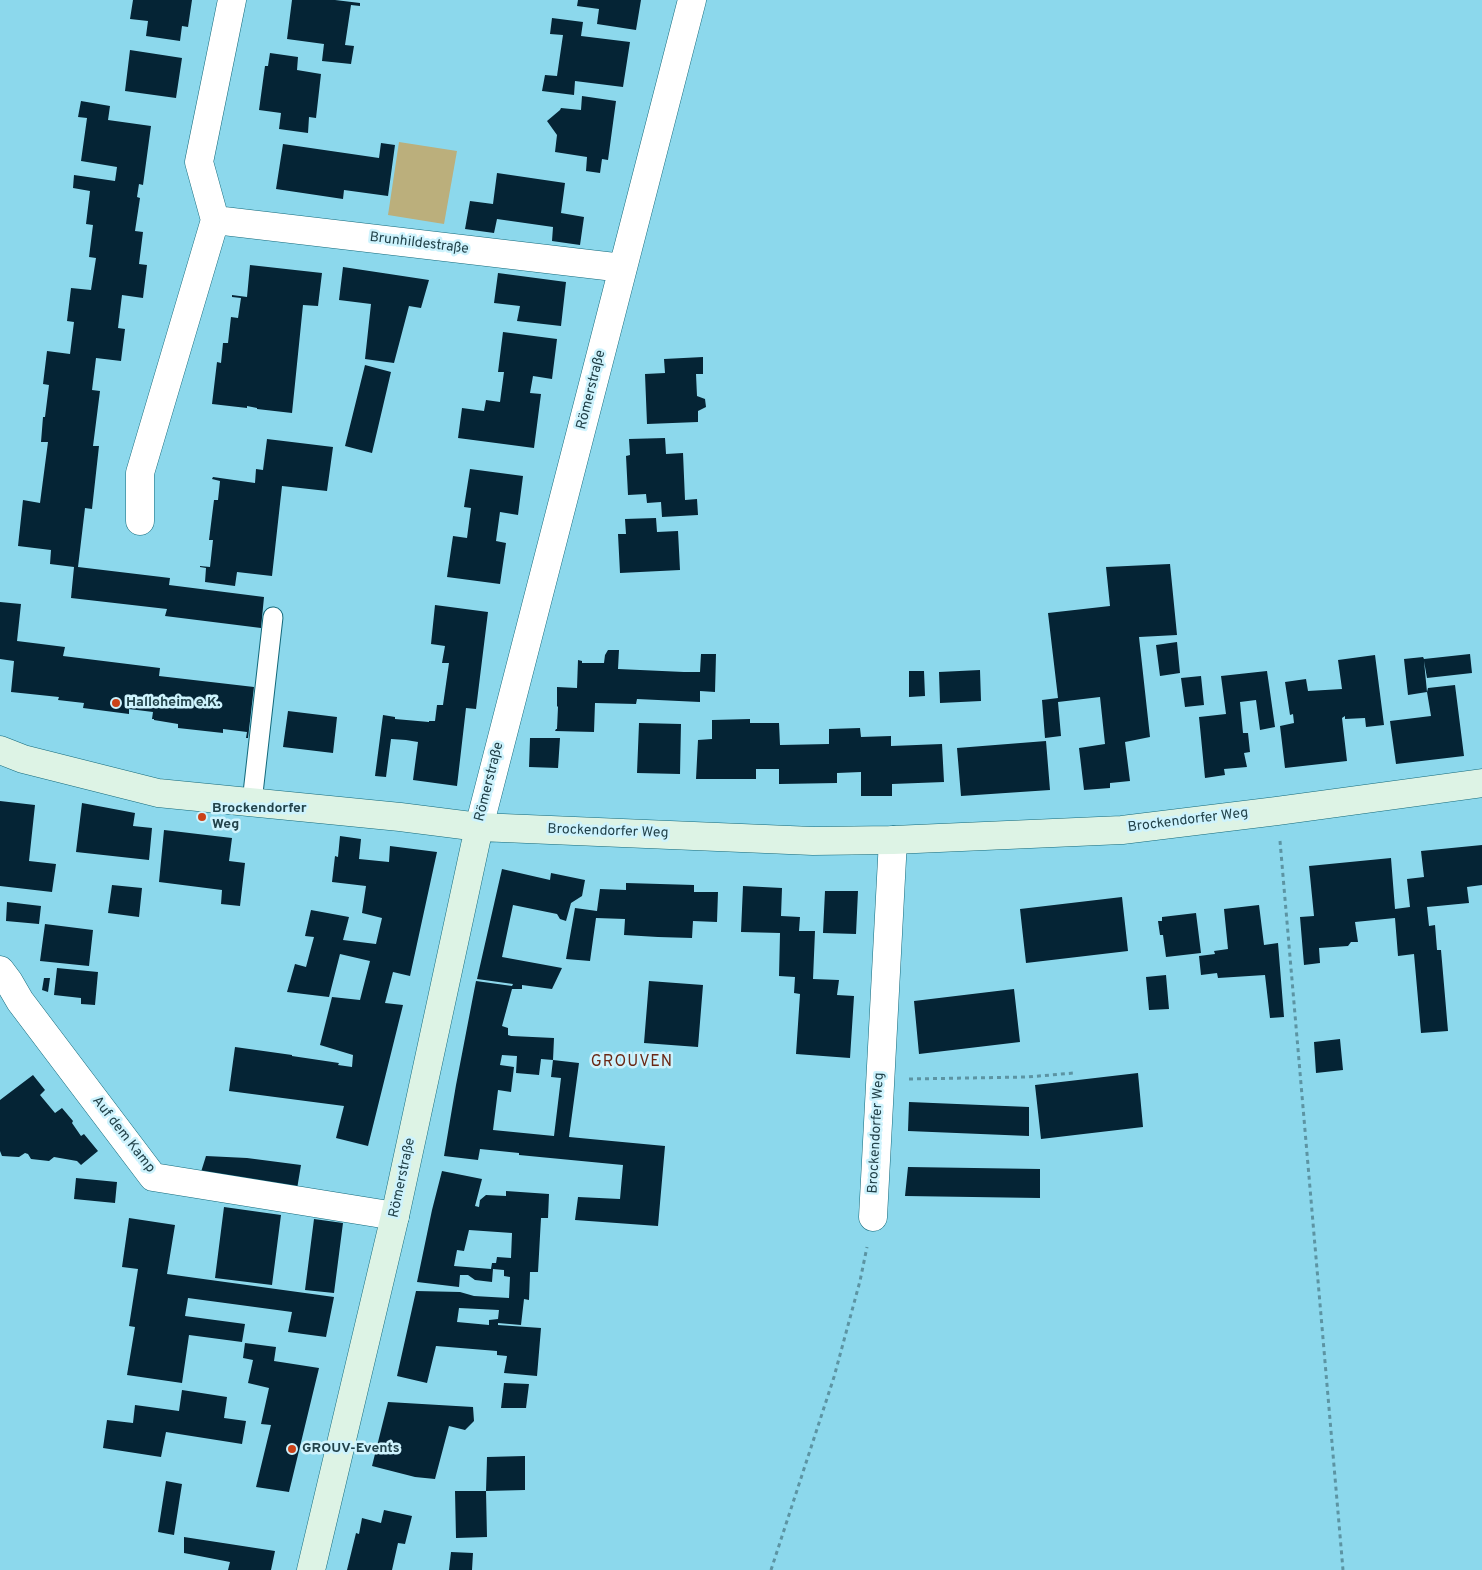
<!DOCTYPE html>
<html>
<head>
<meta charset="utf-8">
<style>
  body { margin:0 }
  canvas { display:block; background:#8cd8ec }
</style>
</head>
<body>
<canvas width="1482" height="1570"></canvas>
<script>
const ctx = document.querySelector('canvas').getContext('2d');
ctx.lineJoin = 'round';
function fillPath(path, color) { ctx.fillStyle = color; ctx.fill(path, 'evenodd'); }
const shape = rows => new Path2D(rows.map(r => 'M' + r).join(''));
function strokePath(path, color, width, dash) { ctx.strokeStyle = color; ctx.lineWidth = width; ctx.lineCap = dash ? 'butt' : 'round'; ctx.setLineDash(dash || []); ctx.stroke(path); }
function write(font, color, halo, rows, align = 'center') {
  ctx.font = font + ' Overpass,sans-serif'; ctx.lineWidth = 5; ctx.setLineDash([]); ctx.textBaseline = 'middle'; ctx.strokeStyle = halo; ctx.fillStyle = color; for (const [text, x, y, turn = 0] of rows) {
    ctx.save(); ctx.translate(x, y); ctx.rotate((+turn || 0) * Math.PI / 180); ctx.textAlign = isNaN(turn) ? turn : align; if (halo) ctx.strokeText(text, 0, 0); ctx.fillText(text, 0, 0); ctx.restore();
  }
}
fillPath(shape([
  [399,142,457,151,444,224,388,215]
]), '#bbaf7c');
fillPath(shape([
  [133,0,192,0,188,27,182,26,180,41,146,36,148,21,130,19],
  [292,0,335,0,360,3,360,6,351,5,345,45,354,46,351,64,322,61,324,44,287,39],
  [578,0,641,0,636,30,597,24,599,9,577,6],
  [552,18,583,22,581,36,630,42,623,87,575,81,574,95,542,91,545,75,557,76,563,35,550,34],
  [130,50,182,58,176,98,125,91],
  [270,53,298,57,297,70,321,74,316,118,309,117,308,133,279,129,281,113,259,110,265,66,268,66],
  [582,96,616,101,608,160,602,159,600,173,586,171,587,157,555,152,557,135,547,121,560,110,561,108,581,110],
  [81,101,110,106,108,120,151,126,143,185,139,184,137,197,140,198,135,231,143,232,139,264,147,265,143,298,122,295,118,328,125,329,121,361,96,358,92,390,100,391,93,446,99,446,92,509,85,508,78,567,170,578,169,585,264,597,261,628,165,616,167,609,71,598,74,567,50,564,51,550,18,546,23,500,40,503,48,442,41,442,43,417,45,417,49,385,43,384,47,351,70,354,74,322,67,321,71,288,91,290,96,258,89,257,93,225,86,224,90,191,73,188,74,175,115,181,117,167,81,161,87,118,78,117],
  [381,143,395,145,388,196,344,190,343,199,276,189,283,144,379,158],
  [497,173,565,183,561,213,584,217,580,245,552,241,553,227,497,219,494,233,465,229,470,201,493,204],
  [250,265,322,273,318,306,303,305,292,413,257,409,257,408,247,406,247,408,212,404,217,362,221,363,223,343,228,343,231,317,238,318,241,298,232,297,232,295,247,297],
  [343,267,429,280,421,308,409,306,394,363,365,359,371,304,339,300],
  [498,273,566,282,561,326,517,321,520,306,494,303],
  [503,332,557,339,552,379,533,376,530,393,541,394,534,448,458,438,462,408,484,411,486,400,500,402,504,372,498,372],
  [703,357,703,374,696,374,697,396,705,399,706,407,698,411,698,422,647,424,645,374,665,373,664,359],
  [365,365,391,372,372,453,345,446],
  [665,438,666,454,683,453,685,500,697,499,698,515,662,517,661,502,647,503,646,494,628,495,626,456,630,455,629,439],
  [267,439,333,447,327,491,282,486,272,576,237,572,235,586,205,582,206,568,200,567,200,566,210,567,213,540,209,540,214,500,218,500,220,481,212,479,213,477,255,483,256,469,263,470],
  [470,469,523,476,518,515,500,512,496,541,506,543,500,584,447,577,453,536,467,538,471,508,464,507],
  [656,518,657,532,678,531,680,570,620,573,618,534,626,534,625,519],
  [1170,564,1177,635,1139,637,1150,737,1125,742,1130,781,1110,783,1110,788,1084,790,1079,748,1105,744,1100,697,1058,702,1061,736,1045,738,1042,700,1058,698,1048,613,1110,606,1106,567],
  [0,602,21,604,17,641,65,647,63,656,160,668,159,676,254,687,248,738,246,738,247,732,223,729,223,733,178,728,178,724,154,720,154,719,152,719,153,712,129,709,129,714,83,708,84,703,58,700,59,697,11,692,14,661,0,659],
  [435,605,488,612,476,709,466,708,457,786,413,780,418,742,406,740,391,739,386,777,375,776,383,715,395,717,395,719,429,722,429,721,435,721,437,705,443,705,449,663,442,663,445,646,431,644],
  [1177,642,1180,673,1160,676,1156,645],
  [608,650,619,650,618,669,684,672,700,672,701,654,716,654,715,692,700,691,700,702,637,699,636,704,595,703,594,732,555,731,556,729,557,729,558,707,557,706,557,687,577,688,578,660,582,661,582,663,604,663,605,655],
  [1470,654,1472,673,1427,678,1424,661,1427,692,1428,688,1455,685,1464,756,1396,764,1390,721,1431,716,1427,692,1408,695,1404,659,1423,657,1424,659],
  [1375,655,1384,725,1366,727,1365,718,1345,719,1345,716,1342,718,1347,761,1285,768,1280,726,1294,723,1293,714,1290,715,1285,682,1306,679,1308,691,1342,689,1338,660],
  [980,670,981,701,940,703,939,672],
  [909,671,924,671,925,696,909,697],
  [1267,671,1275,727,1260,730,1256,700,1240,702,1243,733,1248,733,1250,752,1244,753,1247,767,1224,769,1225,775,1205,778,1199,717,1226,714,1221,676],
  [1201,676,1204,705,1185,707,1181,678],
  [288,711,337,717,333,753,283,747],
  [750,719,750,723,779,723,780,745,829,744,829,729,860,728,861,737,891,736,891,746,942,744,944,782,892,784,892,796,861,796,861,772,837,773,837,783,779,784,779,769,756,769,756,779,696,779,698,740,712,739,712,720],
  [639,723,681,724,680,774,637,773],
  [530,738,560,738,558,768,529,767],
  [1046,741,1050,790,961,796,957,748],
  [0,801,35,805,29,861,56,864,52,892,0,886],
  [82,803,135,813,133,826,152,828,149,860,76,852],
  [164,830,232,838,229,861,245,863,240,906,221,904,222,890,159,882],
  [340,836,361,839,359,859,389,862,390,846,437,852,410,976,393,972,385,1003,403,1005,368,1146,336,1138,344,1106,229,1091,235,1047,292,1055,292,1056,339,1063,338,1065,352,1067,353,1055,320,1045,332,997,360,1000,370,961,340,954,329,997,287,992,295,964,306,967,314,937,305,936,311,910,349,917,343,940,376,944,382,918,362,913,366,886,332,882,335,856,338,857],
  [1482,845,1482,885,1467,887,1469,903,1427,907,1429,926,1435,925,1437,950,1441,950,1448,1031,1421,1033,1414,954,1398,956,1395,918,1355,922,1358,942,1351,942,1348,946,1319,948,1320,963,1304,965,1300,917,1314,916,1309,866,1391,858,1395,909,1410,907,1407,879,1424,877,1421,851],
  [502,869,550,880,551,873,585,880,582,896,571,903,566,921,560,919,557,914,513,905,502,957,562,968,552,989,522,985,522,989,512,989,502,1026,508,1028,508,1035,511,1036,554,1038,553,1060,541,1059,539,1075,516,1073,517,1056,502,1055,500,1065,514,1067,511,1092,498,1090,493,1130,554,1136,561,1078,551,1077,553,1060,579,1063,569,1137,665,1146,658,1226,575,1220,578,1197,620,1199,623,1165,519,1155,519,1153,480,1149,478,1160,444,1156,456,1085,476,981,512,986,513,984,477,979],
  [626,883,694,885,694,892,718,892,717,922,693,921,692,938,658,937,624,935,625,919,596,918,590,961,566,959,575,908,597,911,600,889,626,890],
  [112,885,142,888,139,917,108,913],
  [743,886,782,888,781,916,800,917,799,931,815,931,813,979,839,980,837,995,854,996,850,1058,796,1054,800,994,794,993,795,977,779,976,780,933,741,932],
  [825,891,858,891,856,934,823,933],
  [1122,897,1128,951,1026,963,1020,909],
  [7,902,41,906,39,924,6,921],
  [1259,905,1264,945,1278,943,1284,1017,1270,1018,1265,975,1218,978,1217,973,1201,975,1199,956,1215,954,1214,951,1228,949,1224,909],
  [1196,913,1201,953,1166,957,1163,935,1160,935,1158,921,1162,921,1162,917],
  [45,924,93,930,89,966,40,961],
  [57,968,98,972,95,1005,81,1004,81,998,54,995],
  [1166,975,1169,1009,1149,1010,1146,977],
  [44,978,50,978,48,992,42,990],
  [649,981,703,985,698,1047,644,1043],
  [1014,989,1020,1042,919,1054,914,1001],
  [1340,1039,1343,1070,1316,1073,1314,1042],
  [1138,1073,1143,1127,1041,1139,1035,1085],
  [33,1075,45,1090,40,1095,55,1113,62,1108,73,1121,72,1123,81,1136,84,1134,98,1151,81,1165,77,1161,54,1157,49,1161,31,1159,28,1154,25,1153,19,1157,2,1156,0,1151,0,1100],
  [909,1102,1029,1107,1029,1136,908,1131],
  [206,1156,247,1158,301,1165,297,1189,201,1172],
  [908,1167,1040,1169,1040,1198,905,1196],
  [442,1171,482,1179,475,1206,479,1207,480,1200,486,1195,506,1196,506,1191,549,1194,548,1218,541,1218,538,1272,530,1272,529,1300,524,1299,521,1325,498,1323,498,1325,541,1328,537,1376,504,1373,507,1356,497,1355,497,1351,436,1346,427,1383,397,1376,416,1291,460,1292,474,1296,509,1298,510,1277,504,1276,504,1270,493,1269,492,1282,475,1280,468,1275,460,1275,459,1287,417,1282,432,1210],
  [469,1230,512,1233,511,1258,497,1257,496,1263,492,1263,491,1269,454,1266,457,1250,464,1251],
  [459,1308,499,1310,498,1319,489,1320,489,1325,457,1322],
  [76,1178,117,1182,115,1203,74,1199],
  [224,1207,281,1215,272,1285,215,1278],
  [129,1218,175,1225,167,1274,334,1297,326,1337,288,1332,292,1312,188,1298,185,1316,245,1324,242,1342,189,1335,182,1383,127,1375,135,1327,129,1326,138,1269,122,1267],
  [314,1219,343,1223,334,1293,305,1290],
  [245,1343,276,1347,274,1361,319,1368,289,1492,256,1487,271,1425,261,1424,269,1388,248,1383,253,1360,243,1358],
  [504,1383,529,1384,526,1408,501,1408],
  [182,1390,227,1397,224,1418,246,1421,242,1444,166,1432,161,1457,103,1448,107,1420,133,1423,135,1405,179,1411],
  [388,1402,473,1407,474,1421,465,1430,449,1426,435,1479,415,1477,372,1466],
  [525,1456,525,1490,486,1491,487,1457],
  [166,1481,182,1484,174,1535,158,1532],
  [455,1491,486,1491,487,1537,456,1538],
  [384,1510,412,1516,405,1544,398,1543,392,1570,347,1570,356,1533,359,1534,362,1518,381,1523],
  [184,1537,275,1551,271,1570,228,1570,230,1562,184,1553],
  [451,1552,473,1553,472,1570,449,1570]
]), '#052435');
const lane = shape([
  [252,802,273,617]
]);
const street = shape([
  [215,220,623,268],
  [140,521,140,473,215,220,199,162,232,0],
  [479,827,692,0],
  [0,970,9,982,20,1001,153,1177,395,1216],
  [873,1217,893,840]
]);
const secondary = shape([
  [0,750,23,759,158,793,400,817,479,827,813,841,893,840,1122,830,1277,811,1482,783],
  [311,1570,395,1216,479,827]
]);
strokePath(lane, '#13697b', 21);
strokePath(street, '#13697b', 29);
strokePath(secondary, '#13697b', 29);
strokePath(shape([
  [1280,841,1343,1570],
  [909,1079,1027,1077,1074,1073],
  [771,1570,834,1377,860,1281,867,1247]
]), '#5c94a3', 3, [4, 4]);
strokePath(lane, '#fff', 19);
strokePath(street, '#fff', 28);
strokePath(secondary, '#ddf3e5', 28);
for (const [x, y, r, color] of [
  [116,703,5,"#cb4218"],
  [202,817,5,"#cb4218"],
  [292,1449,5,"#cb4218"]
]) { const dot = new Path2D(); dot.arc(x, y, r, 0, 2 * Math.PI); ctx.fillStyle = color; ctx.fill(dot); strokePath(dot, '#cef3fd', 2); }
write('14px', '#22424a', '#cef3fd', [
  ["Brunhildestraße",419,244,7],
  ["Römerstraße",592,390,-76],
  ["Römerstraße",490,782,-76],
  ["Brockendorfer Weg",1188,821,-7],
  ["Brockendorfer Weg",608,832,2],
  ["Brockendorfer Weg",877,1133,-87],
  ["Auf dem Kamp",123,1135,52],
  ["Römerstraße",403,1178,-78]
]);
write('bold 14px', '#22424a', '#cef3fd', [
  ["Halloheim e.K.",126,703],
  ["Brockendorfer",212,809],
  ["Weg",212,825],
  ["GROUV-Events",302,1449]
], 'left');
ctx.letterSpacing = '1px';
write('16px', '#6a2815', '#cef3fd', [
  ["GROUVEN",632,1063]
]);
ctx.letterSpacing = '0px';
</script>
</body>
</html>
